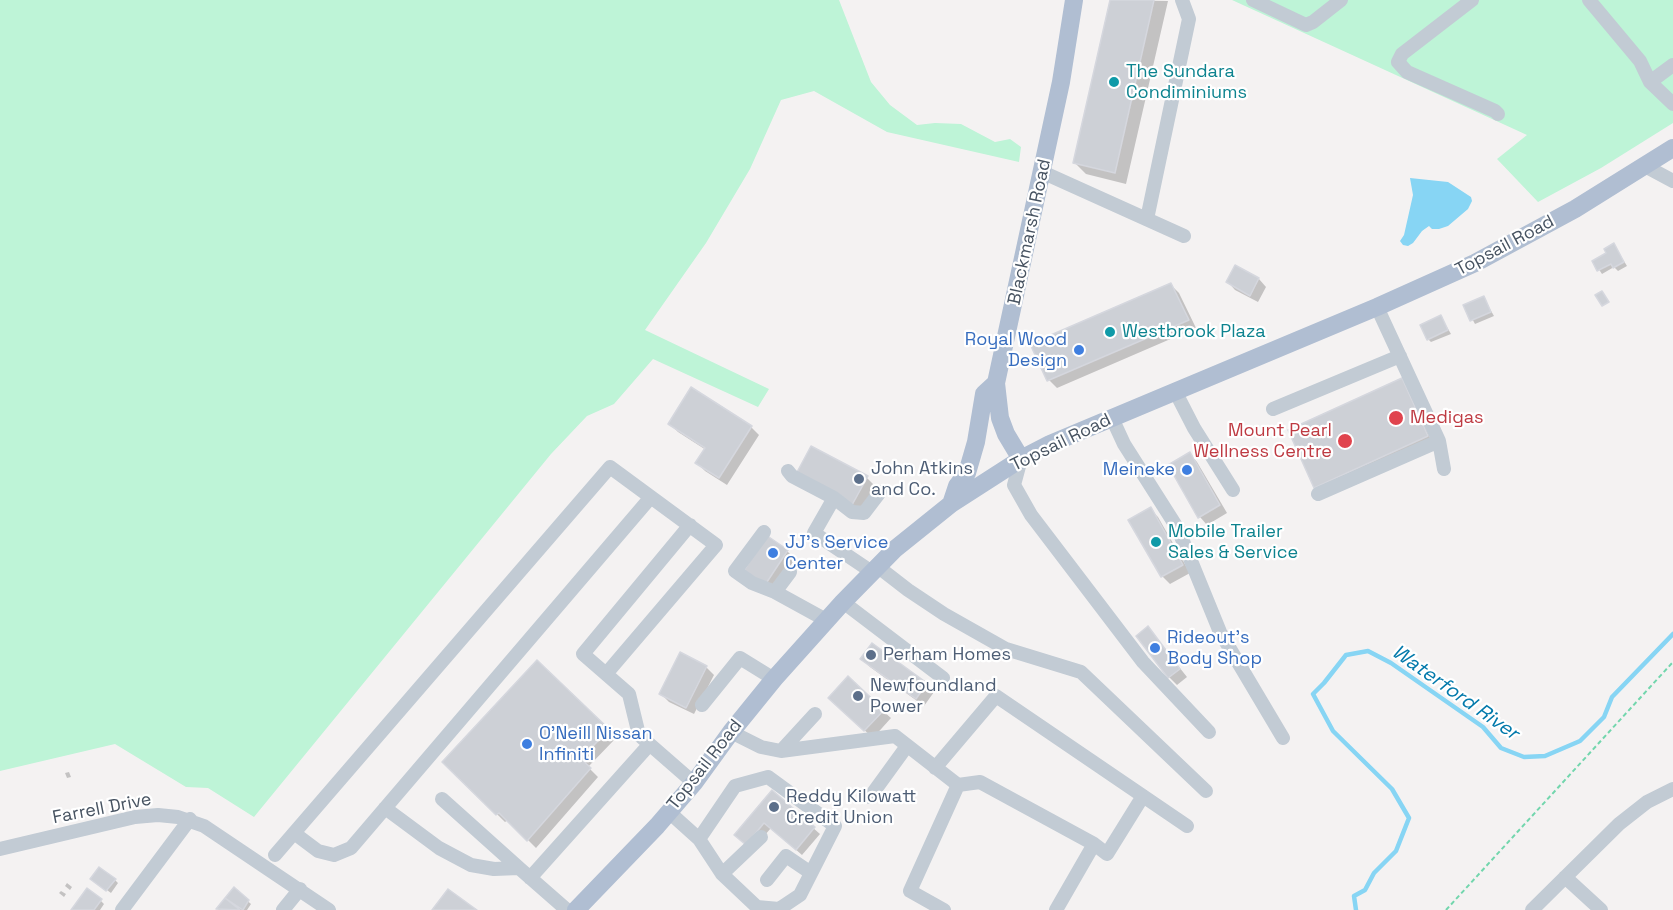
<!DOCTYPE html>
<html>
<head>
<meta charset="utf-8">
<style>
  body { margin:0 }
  canvas { display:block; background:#f4f2f2 }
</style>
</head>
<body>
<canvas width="1673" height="910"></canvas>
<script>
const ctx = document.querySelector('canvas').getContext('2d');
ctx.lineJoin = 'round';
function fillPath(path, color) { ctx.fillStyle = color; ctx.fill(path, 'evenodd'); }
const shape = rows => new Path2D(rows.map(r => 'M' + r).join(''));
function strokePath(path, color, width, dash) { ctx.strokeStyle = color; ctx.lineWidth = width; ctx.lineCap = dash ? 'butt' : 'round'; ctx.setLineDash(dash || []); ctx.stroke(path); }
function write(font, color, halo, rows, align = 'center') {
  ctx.font = font + ' "Space Grotesk",sans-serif'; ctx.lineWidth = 4.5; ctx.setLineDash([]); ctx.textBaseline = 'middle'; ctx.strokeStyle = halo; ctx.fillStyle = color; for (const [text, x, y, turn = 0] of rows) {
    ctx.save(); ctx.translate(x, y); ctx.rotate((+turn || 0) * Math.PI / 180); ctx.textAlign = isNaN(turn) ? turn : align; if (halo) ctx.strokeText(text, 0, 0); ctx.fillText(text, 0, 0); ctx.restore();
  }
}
fillPath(shape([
  [0,0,839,0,871,82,890,105,917,125,935,123,961,124,995,142,1010,139,1021,147,1019,162,887,132,814,91,781,100,750,169,706,243,645,330,769,389,758,407,653,359,614,404,587,416,551,454,254,817,208,788,186,787,115,744,0,771],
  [1232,0,1673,0,1673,123,1601,168,1538,202,1497,159,1527,135]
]), '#bef4d7');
fillPath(shape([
  [1410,178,1448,182,1471,197,1472,201,1468,209,1448,226,1439,229,1432,229,1429,226,1422,231,1413,243,1408,246,1403,245,1400,241,1404,235,1413,195]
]), '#87d5f4');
fillPath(shape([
  [1112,0,1168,1,1126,184,1086,174,1075,163],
  [1614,245,1627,266,1618,271,1614,267,1602,274,1594,262,1608,254],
  [1236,267,1259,279,1266,287,1258,302,1235,290,1228,282],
  [1171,285,1179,293,1196,328,1057,388,1049,380,1032,345],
  [1483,297,1494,316,1475,324,1465,306],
  [1441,317,1451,334,1431,342,1428,339],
  [1402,380,1405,383,1431,440,1318,491,1315,487],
  [670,424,751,427,759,435,727,485,705,471,697,463,706,450,678,432],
  [1190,454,1197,462,1227,513,1207,525,1200,517],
  [867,478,875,486,861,512,805,482],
  [1150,509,1158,517,1190,573,1170,584,1162,576,1130,520],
  [787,551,795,559,773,592,745,572],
  [1148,628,1187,677,1177,685,1169,677],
  [862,659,926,684,934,692,924,706,870,667],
  [537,662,616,738,588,767,598,777,536,848,508,820,505,822,444,762],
  [706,667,714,675,694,714,669,702,661,694],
  [838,706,883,711,891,718,873,738],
  [69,772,71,777,67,778,65,773],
  [772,792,820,834,802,855,771,828,752,850,736,835],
  [115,880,118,883,111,893,96,882],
  [67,883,72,887,70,890,65,886],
  [234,889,251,904,247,910,219,910,218,909],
  [61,891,66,894,64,897,59,893],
  [101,901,104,904,100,910,73,910]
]), '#0003');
strokePath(shape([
  [1356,910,1354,896,1365,890,1374,873,1396,851,1409,818,1392,789,1333,731,1313,694,1324,683,1346,655,1368,651,1391,663,1483,727,1501,748,1524,757,1545,756,1580,741,1604,717,1612,697,1673,634]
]), '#87d5f4', 4.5);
const building = shape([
  [1110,0,1154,0,1115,173,1073,163,1110,0],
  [1614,243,1624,262,1613,268,1611,264,1597,271,1592,261,1606,253,1604,249,1614,243],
  [1235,265,1259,278,1250,296,1226,282,1235,265],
  [1171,283,1189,320,1047,381,1030,344,1171,283],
  [1602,291,1609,302,1602,306,1595,295,1602,291],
  [1484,296,1491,312,1470,321,1463,305,1484,296],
  [1441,315,1448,330,1427,340,1420,325,1441,315],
  [1402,378,1428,436,1314,488,1288,430,1402,378],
  [691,387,752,426,719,478,695,463,705,448,668,424,691,387],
  [811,446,868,476,852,505,796,474,811,446],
  [1190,452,1220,505,1198,518,1168,465,1190,452],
  [1151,507,1183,565,1161,577,1128,520,1151,507],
  [766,535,788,550,765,585,743,572,766,535],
  [1148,626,1180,669,1168,678,1136,636,1148,626],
  [872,643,927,683,916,699,860,659,872,643],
  [680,652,707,666,686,708,659,694,680,652],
  [537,660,609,729,581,759,591,768,527,841,499,813,496,815,442,762,537,660],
  [848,676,884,710,864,731,828,698,848,676],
  [772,790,815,827,796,850,764,823,746,845,734,835,772,790],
  [99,867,116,879,106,891,90,879,99,867],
  [234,887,249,900,243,910,225,898,234,887],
  [87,888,102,899,94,910,71,910,87,888],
  [448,889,477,910,432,910,448,889],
  [225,898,240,910,216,909,225,898]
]);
fillPath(building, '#cdd0d6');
strokePath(building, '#d5d7de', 1.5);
strokePath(shape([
  [1446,910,1673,662]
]), '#72d6ad', 2, [4.5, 3]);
strokePath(shape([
  [1253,0,1306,25,1313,22,1341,0],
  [1472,0,1402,54,1398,62,1407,72,1495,111,1498,114],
  [1589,0,1640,61,1650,82,1673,104],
  [1650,82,1673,65],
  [1645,166,1673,181],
  [1042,172,1184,236],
  [1147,219,1189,19,1182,0],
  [1175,391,1194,428,1233,490],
  [1273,409,1400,356],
  [1112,418,1124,444,1178,529,1220,632,1283,738],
  [1439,441,1444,469],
  [1021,459,1014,485,1031,515,1143,662,1209,732],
  [788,471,792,476,834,498,814,533,872,572],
  [1318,494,1439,441,1377,307],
  [834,498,852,512,864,513,880,492],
  [690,525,583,654,629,694,639,735,694,783],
  [764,532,735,571,752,583,775,592],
  [877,566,908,590,944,614,1006,649,1081,672,1206,791],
  [790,572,775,592,826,620],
  [843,602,943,678],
  [702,705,740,658,774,679],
  [731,732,761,747,781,751,815,714],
  [781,751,895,736,958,785,980,782,1094,844,1056,910],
  [935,768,996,696,1187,826],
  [870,797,907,746],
  [442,799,519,868],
  [385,808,439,848,471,865,494,869,519,868,567,910],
  [669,812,699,839,722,874,757,907,779,909,800,895,835,826,768,777,735,786,699,839],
  [294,833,318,851,334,855,351,848,651,497],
  [1094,844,1107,854,1143,796],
  [0,849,135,817,158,815,178,817,204,826,329,910],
  [275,855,610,467,716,545,606,674],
  [722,874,761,837],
  [1565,877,1601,910],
  [530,878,649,745],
  [767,880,786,856,811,873],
  [122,910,190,819],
  [283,910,300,889],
  [944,910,910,891,958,785],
  [1532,910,1619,824,1647,802,1673,789]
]), '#c2cbd4', 14);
strokePath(shape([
  [1021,459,1006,434,1000,418,996,383,1061,82,1074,0],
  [951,504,957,486,967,473,976,442,984,394,996,383],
  [576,910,657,826,694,783,731,732,774,679,843,602,895,549,951,504,1021,459,1050,444,1377,307,1475,263,1575,209,1673,148]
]), '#b0bed2', 18);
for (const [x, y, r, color] of [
  [1114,82,6,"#0f9aa8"],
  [1110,332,6,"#0f9aa8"],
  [1079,350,6,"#3f7fe0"],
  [1396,418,8,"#e0444e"],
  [1345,441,8,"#e0444e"],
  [1187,470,6,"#3f7fe0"],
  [859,479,6,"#5c6f8a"],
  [1156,542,6,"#0f9aa8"],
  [773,553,6,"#3f7fe0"],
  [1155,648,6,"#3f7fe0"],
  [871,655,6,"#5c6f8a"],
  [858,696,6,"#5c6f8a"],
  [527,744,6,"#3f7fe0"],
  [774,807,6,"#5c6f8a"]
]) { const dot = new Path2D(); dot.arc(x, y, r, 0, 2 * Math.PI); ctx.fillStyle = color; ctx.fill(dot); strokePath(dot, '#fff', 2); }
write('18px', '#0d838f', '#fff', [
  ["The Sundara",1126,72],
  ["Condiminiums",1126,93],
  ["Westbrook Plaza",1122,332],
  ["Mobile Trailer",1168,532],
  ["Sales & Service",1168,553]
], 'left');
write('18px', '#475361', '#fff', [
  ["Blackmarsh Road",1030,232,-78],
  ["Topsail Road",1505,246,-28],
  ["Topsail Road",1061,443,-26],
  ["Topsail Road",705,765,-52],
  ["Farrell Drive",102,809,-11]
]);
write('18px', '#366cbe', '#fff', [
  ["Royal Wood",1067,340,"right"],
  ["Design",1067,361,"right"],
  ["Meineke",1175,470,"right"],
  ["JJ's Service",785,543],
  ["Center",785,564],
  ["Rideout's",1167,638],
  ["Body Shop",1167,659],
  ["O'Neill Nissan",539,734],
  ["Infiniti",539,755]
], 'left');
write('18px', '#be3a42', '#fff', [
  ["Medigas",1410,418],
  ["Mount Pearl",1332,431,"right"],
  ["Wellness Centre",1332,452,"right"]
], 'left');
write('18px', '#4e5e75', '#fff', [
  ["John Atkins",871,469],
  ["and Co.",871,490],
  ["Perham Homes",883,655],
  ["Newfoundland",870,686],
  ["Power",870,707],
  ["Reddy Kilowatt",786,797],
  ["Credit Union",786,818]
], 'left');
write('italic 20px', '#0279ab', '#fff', [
  ["Waterford River",1455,693,35]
]);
</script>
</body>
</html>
